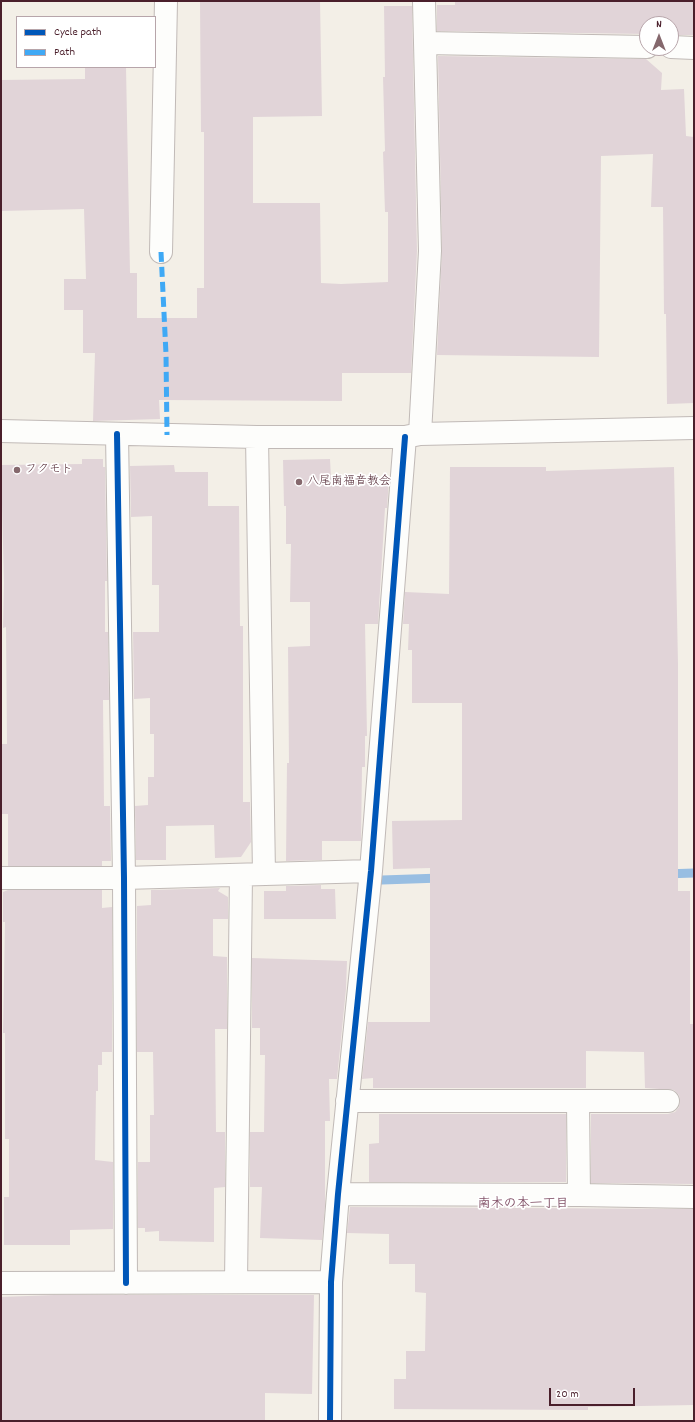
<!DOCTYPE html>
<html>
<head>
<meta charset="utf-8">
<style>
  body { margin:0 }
  #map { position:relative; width:695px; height:1422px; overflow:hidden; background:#f3efe7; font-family:Dekko,sans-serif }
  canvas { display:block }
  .frame { position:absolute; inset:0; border:2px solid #4a1f2b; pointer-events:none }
  .legend { position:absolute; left:16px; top:16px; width:140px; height:52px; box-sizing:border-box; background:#fff; border:1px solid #b7a5aa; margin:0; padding:5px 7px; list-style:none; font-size:12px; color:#4a1f2b }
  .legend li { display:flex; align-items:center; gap:8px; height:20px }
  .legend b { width:20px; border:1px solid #b7a5aa }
  .north { position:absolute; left:639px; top:16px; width:40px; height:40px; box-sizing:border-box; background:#fff; border:1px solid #b7a5aa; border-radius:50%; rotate:0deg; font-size:11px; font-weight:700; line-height:16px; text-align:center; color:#4a1f2b }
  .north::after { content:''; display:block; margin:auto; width:14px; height:18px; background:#85686d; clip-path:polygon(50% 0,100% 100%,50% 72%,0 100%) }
  .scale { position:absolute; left:549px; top:1388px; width:86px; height:18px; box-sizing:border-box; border:2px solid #4a1f2b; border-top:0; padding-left:5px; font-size:12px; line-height:14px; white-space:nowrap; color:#4a1f2b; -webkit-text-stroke:3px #fff; paint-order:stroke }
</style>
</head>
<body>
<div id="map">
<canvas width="695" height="1422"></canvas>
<div class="frame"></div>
<ul class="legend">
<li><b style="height:5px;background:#0057b8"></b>Cycle path</li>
<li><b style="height:5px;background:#3fa9f5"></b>Path</li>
</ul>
<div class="north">N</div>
<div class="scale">20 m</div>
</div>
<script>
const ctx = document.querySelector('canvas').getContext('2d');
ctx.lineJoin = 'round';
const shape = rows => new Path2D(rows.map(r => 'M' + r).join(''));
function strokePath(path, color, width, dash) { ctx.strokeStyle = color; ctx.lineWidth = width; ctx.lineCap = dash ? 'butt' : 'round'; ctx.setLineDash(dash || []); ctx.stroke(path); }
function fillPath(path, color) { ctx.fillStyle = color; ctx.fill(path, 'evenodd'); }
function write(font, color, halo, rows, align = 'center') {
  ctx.font = font + ' Dekko,"Klee One",sans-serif'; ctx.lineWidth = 3.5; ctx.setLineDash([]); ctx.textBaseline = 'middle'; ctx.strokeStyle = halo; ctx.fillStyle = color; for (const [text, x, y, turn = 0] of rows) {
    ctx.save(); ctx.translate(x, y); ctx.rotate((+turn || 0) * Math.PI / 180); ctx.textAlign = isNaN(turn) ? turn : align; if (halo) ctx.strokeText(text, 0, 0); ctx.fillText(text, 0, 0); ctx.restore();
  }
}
strokePath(shape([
  [665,874,694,873],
  [382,880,441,878]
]), '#98bee2', 9);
fillPath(shape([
  [200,1,320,1,322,116,253,117,253,203,320,203,321,283,341,284,388,282,388,212,385,212,383,152,385,151,383,77,385,77,384,6,412,6,417,251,411,373,342,373,342,401,159,400,160,419,93,421,95,353,83,353,83,310,64,310,64,279,86,279,84,209,1,211,1,80,85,79,85,67,126,67,130,273,137,273,137,318,197,318,197,288,204,288,204,132,201,132],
  [455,1,694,1,694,35,671,35,671,24,647,24,647,34,437,31,437,5,455,5],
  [438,56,646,59,662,73,661,90,684,89,686,136,694,137,694,403,667,404,666,314,664,314,663,207,651,207,653,154,601,156,599,357,437,355,442,251],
  [82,459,103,459,103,467,105,467,107,581,105,581,105,632,108,632,109,700,103,700,104,806,110,806,111,861,102,861,102,866,8,866,8,814,2,814,2,744,7,744,6,627,3,628,4,583,1,465,82,464],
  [330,459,331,478,389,477,387,508,385,508,378,624,365,624,367,736,365,736,365,767,362,767,361,841,322,841,322,860,286,861,287,763,289,763,288,647,310,646,310,602,290,602,291,544,286,544,286,506,284,506,283,460],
  [174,465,175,472,208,472,208,506,239,506,240,626,243,626,243,802,250,802,251,842,241,857,215,858,214,825,166,826,166,860,136,860,135,806,148,805,148,777,154,777,154,734,150,734,150,698,134,699,133,632,159,632,159,585,152,585,152,516,131,517,130,466],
  [450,467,546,467,546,471,674,467,678,664,678,891,690,891,690,1024,694,1024,694,1184,591,1183,591,1114,668,1114,675,1112,679,1107,680,1101,679,1095,674,1090,645,1088,644,1052,586,1051,586,1088,373,1088,373,1078,362,1079,368,1022,430,1022,430,868,393,869,392,821,462,820,462,703,412,703,412,650,408,650,409,624,403,624,405,592,449,594],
  [321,885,321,889,335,889,336,919,264,919,264,891,286,891,286,886],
  [220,888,218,891,228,897,228,919,213,919,213,956,227,957,227,1029,215,1029,216,1132,225,1132,225,1187,214,1188,214,1242,159,1241,159,1231,145,1232,145,1228,138,1228,138,1162,150,1162,150,1115,154,1115,153,1052,137,1052,137,906,151,905,151,890],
  [8,890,102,890,102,908,112,907,112,1052,102,1052,102,1065,98,1065,98,1091,96,1091,95,1160,113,1162,113,1229,70,1230,70,1245,4,1245,4,1197,9,1197,9,1139,5,1139,5,1033,3,1033,5,922,3,922,3,892],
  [252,958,347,961,346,989,337,1079,329,1079,330,1121,325,1121,325,1206,322,1240,260,1238,262,1187,250,1187,250,1132,264,1132,265,1055,260,1055,260,1028,252,1028],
  [379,1114,566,1114,566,1182,369,1182,369,1144,379,1143],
  [350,1207,694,1209,694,1405,588,1407,588,1410,394,1409,394,1379,406,1379,406,1351,425,1351,426,1293,415,1292,415,1264,389,1264,389,1234,347,1233],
  [54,1295,314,1295,312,1394,265,1393,265,1421,2,1421,1,1297]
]), '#e1d4d8');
const minor = shape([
  [425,43,647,47],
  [671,47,694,48],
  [161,252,166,1],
  [1,431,257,437,405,437,420,434,694,428],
  [117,434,124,878,126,1283],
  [420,434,430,251,424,1],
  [257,437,264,874],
  [1,878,124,878,371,871],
  [347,1101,668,1101],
  [578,1102,579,1195],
  [338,1194,579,1195,694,1197],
  [236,1282,241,875],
  [1,1283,331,1282],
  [330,1421,331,1282,338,1194,371,871,405,437]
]);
strokePath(minor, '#c1bab7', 24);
strokePath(minor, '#fdfdfb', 22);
strokePath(shape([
  [161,252,166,354,167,435]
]), '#3fa9f5', 5, [10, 5]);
strokePath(shape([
  [117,434,124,878,126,1283],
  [330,1421,331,1282,338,1194,371,871,405,437]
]), '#0057b8', 6);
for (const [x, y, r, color] of [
  [17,470,4,"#85686d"],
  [299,482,4,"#85686d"]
]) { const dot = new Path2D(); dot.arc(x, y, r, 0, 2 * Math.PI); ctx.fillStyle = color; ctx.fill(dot); strokePath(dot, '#fff', 1.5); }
write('12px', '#4a1f2b', '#fff', [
  ["フクモト",25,470],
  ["八尾南福音教会",307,482]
], 'left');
write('bold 13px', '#815066', '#fff', [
  ["南木の本一丁目",523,1205]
]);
</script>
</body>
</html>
